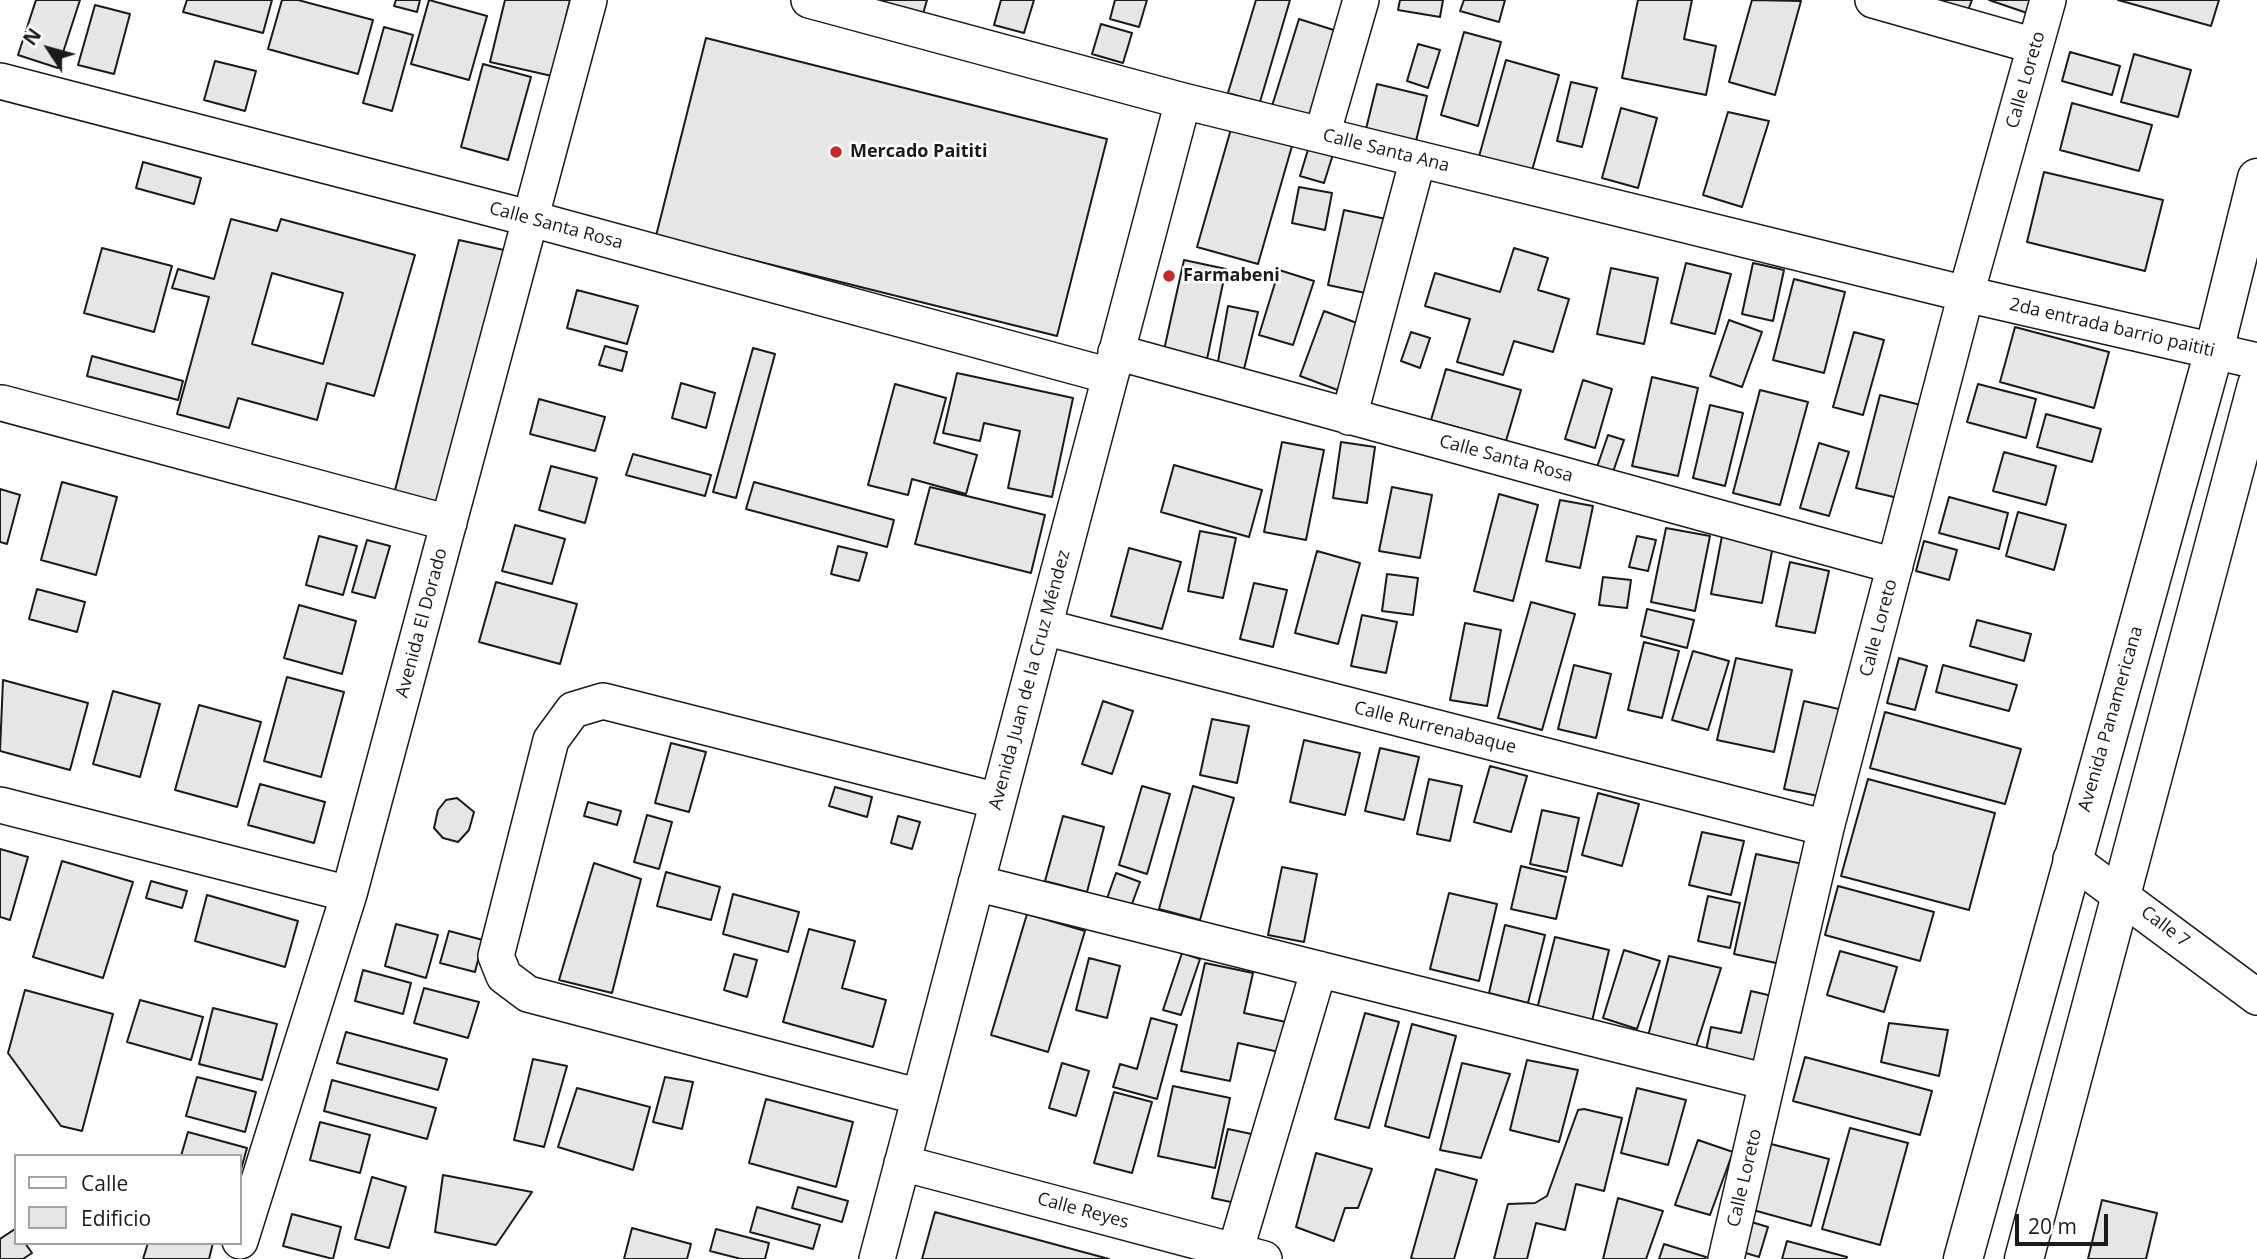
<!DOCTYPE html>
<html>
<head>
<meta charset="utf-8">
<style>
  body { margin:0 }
  #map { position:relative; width:2257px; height:1259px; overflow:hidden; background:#fff; font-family:"Open Sans",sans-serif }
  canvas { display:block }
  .legend { position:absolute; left:14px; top:1154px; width:228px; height:91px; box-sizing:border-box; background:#fff; border:2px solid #a3a3a3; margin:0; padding:9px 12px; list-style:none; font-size:21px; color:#1a1a1a }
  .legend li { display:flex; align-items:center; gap:14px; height:35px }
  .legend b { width:35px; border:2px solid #a3a3a3 }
  .north { position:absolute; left:14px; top:14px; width:70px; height:70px; -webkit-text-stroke:5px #fff; paint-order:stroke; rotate:306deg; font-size:19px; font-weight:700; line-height:28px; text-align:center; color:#1a1a1a }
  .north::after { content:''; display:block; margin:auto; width:24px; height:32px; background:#1a1a1a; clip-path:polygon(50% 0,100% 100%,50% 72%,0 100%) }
  .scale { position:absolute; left:2015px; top:1214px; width:93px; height:32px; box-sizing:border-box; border:4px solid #1a1a1a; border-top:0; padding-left:9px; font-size:21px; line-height:24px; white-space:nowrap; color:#1a1a1a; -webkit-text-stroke:5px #fff; paint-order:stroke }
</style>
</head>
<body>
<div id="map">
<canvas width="2257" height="1259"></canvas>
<ul class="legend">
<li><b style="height:9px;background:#fff"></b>Calle</li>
<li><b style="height:19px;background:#e6e6e6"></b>Edificio</li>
</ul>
<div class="north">N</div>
<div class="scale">20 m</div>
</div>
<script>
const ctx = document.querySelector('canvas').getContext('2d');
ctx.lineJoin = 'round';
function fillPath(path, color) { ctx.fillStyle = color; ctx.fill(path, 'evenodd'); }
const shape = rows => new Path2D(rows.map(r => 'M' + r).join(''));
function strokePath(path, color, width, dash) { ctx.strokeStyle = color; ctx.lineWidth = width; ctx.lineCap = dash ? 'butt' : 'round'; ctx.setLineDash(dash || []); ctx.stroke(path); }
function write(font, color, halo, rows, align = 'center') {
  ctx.font = font + ' "Open Sans",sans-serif'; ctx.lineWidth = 5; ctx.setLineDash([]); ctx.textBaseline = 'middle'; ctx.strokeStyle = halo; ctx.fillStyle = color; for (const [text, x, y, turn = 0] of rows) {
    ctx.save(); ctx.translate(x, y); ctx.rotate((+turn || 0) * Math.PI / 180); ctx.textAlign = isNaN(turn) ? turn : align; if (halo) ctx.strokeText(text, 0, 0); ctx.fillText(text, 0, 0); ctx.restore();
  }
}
const building = shape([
  [36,0,80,0,58,68,18,55,36,0],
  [187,0,272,0,263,33,183,12,187,0],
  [282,0,298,0,373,20,358,74,268,49,282,0],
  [396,0,420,0,417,12,394,6,396,0],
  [429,0,487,16,469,80,411,64,429,0],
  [505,0,570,0,552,76,490,62,505,0],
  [867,0,927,0,922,17,867,0],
  [1001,0,1034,0,1024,33,994,25,1001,0],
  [1115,0,1147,0,1139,27,1110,19,1115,0],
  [1256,0,1290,0,1260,102,1228,93,1256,0],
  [1400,0,1443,0,1440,17,1398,10,1400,0],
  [1464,0,1505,0,1499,22,1460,11,1464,0],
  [1638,0,1692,0,1684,39,1716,46,1706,95,1622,78,1638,0],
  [1752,0,1801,1,1775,95,1729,82,1752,0],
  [1932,0,1972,0,1967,13,1932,0],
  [1989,0,2031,0,2027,13,1989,0],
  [2118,0,2219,0,2211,26,2118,0],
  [95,5,130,14,114,74,78,65,95,5],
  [1299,19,1340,32,1314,118,1272,106,1299,19],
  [1101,24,1132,33,1123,63,1092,54,1101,24],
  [384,27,413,35,392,111,363,103,384,27],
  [1464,32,1501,42,1478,126,1441,115,1464,32],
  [706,38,1107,139,1057,336,656,236,706,38],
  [1418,44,1440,50,1428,88,1407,81,1418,44],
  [2070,52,2120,66,2112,95,2062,81,2070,52],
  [2134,54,2191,70,2178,117,2121,102,2134,54],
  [1506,60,1559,75,1531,174,1478,160,1506,60],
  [215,61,256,71,245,111,204,100,215,61],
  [483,64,531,77,508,160,461,147,483,64],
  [1571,82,1597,88,1582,147,1557,141,1571,82],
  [1377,84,1427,96,1416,141,1366,129,1377,84],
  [2072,103,2152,125,2139,171,2060,150,2072,103],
  [1621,108,1657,118,1638,188,1602,178,1621,108],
  [1728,112,1769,121,1742,207,1703,195,1728,112],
  [1231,129,1292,146,1258,264,1197,247,1231,129],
  [1310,143,1334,151,1324,183,1300,176,1310,143],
  [143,162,201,178,194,204,136,188,143,162],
  [2044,172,2163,200,2145,271,2027,242,2044,172],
  [1299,187,1332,193,1325,230,1292,223,1299,187],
  [1344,210,1386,219,1370,294,1328,285,1344,210],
  [231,219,277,231,281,219,415,255,374,396,327,383,317,420,238,398,229,428,177,414,209,297,172,288,178,269,214,279,231,219],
  [272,273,343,293,323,364,252,344,272,273],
  [459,240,504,250,435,509,393,498,459,240],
  [102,248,172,266,154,332,84,313,102,248],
  [1514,248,1548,258,1538,290,1569,299,1553,352,1514,341,1503,375,1457,362,1470,319,1425,306,1435,273,1500,292,1514,248],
  [1184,260,1226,269,1207,359,1164,350,1184,260],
  [1686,263,1731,274,1715,334,1671,323,1686,263],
  [1753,263,1784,270,1773,321,1742,314,1753,263],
  [1611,268,1658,278,1644,344,1597,334,1611,268],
  [1279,270,1314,281,1293,345,1259,335,1279,270],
  [1794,279,1845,292,1824,373,1773,360,1794,279],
  [577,290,638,306,627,344,567,328,577,290],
  [1228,306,1258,312,1244,369,1217,367,1228,306],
  [1324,311,1368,327,1343,392,1300,376,1324,311],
  [1729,320,1762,332,1742,387,1710,376,1729,320],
  [2015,327,2109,352,2094,408,2000,382,2015,327],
  [1411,332,1430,338,1420,368,1401,361,1411,332],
  [1854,332,1884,340,1863,415,1833,407,1854,332],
  [605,346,627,352,622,371,599,365,605,346],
  [753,348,775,354,736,498,713,492,753,348],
  [92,356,183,381,178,400,87,376,92,356],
  [1446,369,1521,390,1506,441,1431,420,1446,369],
  [957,373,1073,398,1052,497,1008,488,1020,431,984,423,980,441,943,433,957,373],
  [1652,377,1698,388,1678,476,1632,466,1652,377],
  [1583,380,1612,389,1595,448,1565,439,1583,380],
  [681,383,715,393,706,428,672,418,681,383],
  [895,384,946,398,934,443,977,455,966,494,912,479,908,495,868,485,895,384],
  [1978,384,2036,399,2026,438,1967,422,1978,384],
  [1760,390,1808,402,1780,505,1733,493,1760,390],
  [1880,395,1921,405,1898,498,1856,488,1880,395],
  [539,399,605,417,595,451,530,434,539,399],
  [1710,405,1743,413,1725,486,1693,478,1710,405],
  [2046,414,2101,429,2092,462,2037,447,2046,414],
  [1608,435,1624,440,1613,472,1597,467,1608,435],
  [1282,442,1324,450,1306,540,1264,532,1282,442],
  [1341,442,1375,447,1367,503,1333,498,1341,442],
  [1819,443,1849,452,1829,516,1800,508,1819,443],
  [2004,452,2056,466,2046,505,1993,491,2004,452],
  [633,454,711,475,705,496,626,475,633,454],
  [1174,465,1262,490,1249,537,1161,512,1174,465],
  [551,466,597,478,585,523,539,510,551,466],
  [62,482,117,497,96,575,41,560,62,482],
  [754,482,894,520,887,547,746,509,754,482],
  [930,487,1045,515,1031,573,915,544,930,487],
  [1392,487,1432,495,1420,558,1379,551,1392,487],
  [0,489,20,495,7,544,0,542,0,489],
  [1499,494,1538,505,1513,601,1474,591,1499,494],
  [1949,497,2008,513,1999,549,1939,533,1949,497],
  [1560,500,1593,506,1580,568,1546,561,1560,500],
  [2018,512,2066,525,2054,570,2006,556,2018,512],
  [515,525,565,539,552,584,502,571,515,525],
  [1666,528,1710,536,1695,611,1651,602,1666,528],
  [1200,531,1236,538,1223,598,1188,591,1200,531],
  [319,536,357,546,343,595,306,585,319,536],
  [1637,536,1656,540,1648,571,1629,567,1637,536],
  [1722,536,1773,546,1762,603,1711,594,1722,536],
  [367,540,390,546,375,598,352,592,367,540],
  [1924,541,1957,550,1949,580,1916,571,1924,541],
  [838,546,867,553,859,581,831,574,838,546],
  [1129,548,1181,562,1162,629,1111,616,1129,548],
  [1317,551,1360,563,1338,644,1295,633,1317,551],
  [1790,562,1829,571,1815,633,1776,626,1790,562],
  [1387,574,1418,578,1413,615,1382,611,1387,574],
  [1603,577,1631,580,1627,608,1599,605,1603,577],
  [496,582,577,604,560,664,479,642,496,582],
  [1254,583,1287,590,1273,647,1240,639,1254,583],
  [37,589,85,602,77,632,29,619,37,589],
  [1531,602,1575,614,1542,730,1498,718,1531,602],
  [299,605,356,621,342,674,284,658,299,605],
  [1647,609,1694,620,1687,648,1641,636,1647,609],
  [1362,615,1397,622,1386,673,1351,666,1362,615],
  [1977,620,2031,634,2024,661,1970,646,1977,620],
  [1465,623,1501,630,1487,706,1450,700,1465,623],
  [1644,642,1679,651,1662,718,1628,710,1644,642],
  [1693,651,1729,661,1708,730,1672,720,1693,651],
  [1736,658,1792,670,1774,752,1717,740,1736,658],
  [1899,658,1927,666,1915,710,1887,703,1899,658],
  [1574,665,1611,674,1596,738,1558,729,1574,665],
  [1943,665,2017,685,2009,711,1936,692,1943,665],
  [287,677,344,692,321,777,264,761,287,677],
  [3,680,88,703,70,770,0,751,3,680],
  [113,691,160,704,140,777,93,764,113,691],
  [1103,701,1133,711,1112,774,1082,764,1103,701],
  [1804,701,1843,710,1823,797,1784,789,1804,701],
  [199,705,261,722,237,807,175,790,199,705],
  [1885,712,2021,749,2005,804,1870,768,1885,712],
  [1212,719,1249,726,1237,783,1200,775,1212,719],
  [1304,740,1360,753,1345,815,1290,802,1304,740],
  [671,743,706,752,689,812,655,803,671,743],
  [1380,748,1419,757,1404,820,1365,811,1380,748],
  [1490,766,1527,776,1511,832,1474,822,1490,766],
  [1429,779,1462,786,1450,841,1417,834,1429,779],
  [1868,779,1995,813,1969,910,1841,876,1868,779],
  [260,784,325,802,314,843,248,825,260,784],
  [1142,786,1170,794,1147,874,1119,865,1142,786],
  [1193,786,1234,798,1200,920,1159,909,1193,786],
  [835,787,872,797,867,817,829,806,835,787],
  [1598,793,1639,804,1622,866,1582,855,1598,793],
  [457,798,474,812,469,830,458,842,443,838,434,828,438,810,446,800,457,798],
  [588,802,621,811,617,825,584,816,588,802],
  [1542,810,1579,818,1567,872,1530,864,1542,810],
  [647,815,672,822,659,869,634,862,647,815],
  [898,816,920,822,912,849,891,843,898,816],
  [1063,816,1104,827,1087,892,1045,881,1063,816],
  [1702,832,1744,841,1731,895,1689,885,1702,832],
  [0,849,28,857,10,920,0,917,0,849],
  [1756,854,1812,866,1790,966,1734,954,1756,854],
  [62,861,133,882,103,978,33,957,62,861],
  [594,863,641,879,612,993,559,980,594,863],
  [1521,866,1566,877,1556,919,1511,909,1521,866],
  [1282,867,1317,874,1304,942,1268,935,1282,867],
  [666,872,720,887,711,920,657,906,666,872],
  [1116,873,1140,882,1129,912,1105,904,1116,873],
  [151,881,187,891,182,908,146,898,151,881],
  [1838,886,1934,912,1920,961,1825,935,1838,886],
  [1449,893,1497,904,1479,981,1430,969,1449,893],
  [733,894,799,912,788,952,723,934,733,894],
  [207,895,298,921,285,967,195,941,207,895],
  [1708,896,1740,903,1730,948,1698,941,1708,896],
  [1027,914,1085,931,1048,1052,991,1035,1027,914],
  [396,924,438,935,426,978,385,966,396,924],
  [1505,925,1545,935,1528,1003,1489,993,1505,925],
  [809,929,855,941,842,988,886,1000,873,1047,783,1022,809,929],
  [449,931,483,940,475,972,440,963,449,931],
  [1555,937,1609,950,1592,1021,1537,1009,1555,937],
  [1624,950,1660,961,1637,1029,1603,1018,1624,950],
  [1840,951,1897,967,1884,1012,1827,995,1840,951],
  [1182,953,1200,959,1181,1015,1163,1010,1182,953],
  [734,954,757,960,747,997,724,990,734,954],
  [1669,956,1721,968,1695,1050,1647,1040,1669,956],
  [1089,958,1120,966,1107,1018,1076,1010,1089,958],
  [1205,963,1253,973,1244,1013,1286,1022,1279,1052,1238,1043,1230,1081,1181,1071,1205,963],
  [363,970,411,983,403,1014,355,1001,363,970],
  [424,988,479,1002,468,1038,414,1023,424,988],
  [25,990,113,1014,82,1131,61,1126,8,1053,25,990],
  [1751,991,1781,998,1765,1073,1704,1060,1711,1027,1741,1033,1751,991],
  [140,1000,203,1017,191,1060,127,1042,140,1000],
  [213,1008,277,1024,262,1080,199,1064,213,1008],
  [1365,1013,1399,1022,1369,1128,1335,1119,1365,1013],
  [1151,1018,1177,1025,1157,1099,1113,1087,1120,1064,1137,1069,1151,1018],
  [1889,1023,1948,1030,1939,1076,1881,1062,1889,1023],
  [1412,1024,1456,1036,1429,1138,1385,1126,1412,1024],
  [346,1032,447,1059,438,1090,337,1063,346,1032],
  [1805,1057,1932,1091,1920,1135,1793,1101,1805,1057],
  [533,1059,567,1066,544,1147,514,1140,533,1059],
  [1527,1060,1578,1070,1559,1142,1510,1130,1527,1060],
  [1062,1063,1089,1071,1076,1116,1049,1108,1062,1063],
  [1462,1063,1510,1074,1481,1158,1440,1150,1462,1063],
  [197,1077,256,1092,245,1132,186,1116,197,1077],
  [665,1077,693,1082,682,1129,653,1122,665,1077],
  [332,1080,436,1108,427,1139,324,1111,332,1080],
  [1173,1086,1230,1098,1215,1168,1158,1156,1173,1086],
  [577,1088,650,1107,633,1170,558,1147,577,1088],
  [1637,1088,1686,1100,1668,1165,1621,1153,1637,1088],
  [1114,1092,1152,1102,1132,1173,1094,1163,1114,1092],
  [766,1099,853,1122,836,1187,749,1163,766,1099],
  [1584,1109,1622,1118,1604,1191,1576,1184,1565,1230,1536,1223,1527,1259,1494,1259,1508,1204,1535,1203,1547,1196,1578,1110,1584,1109],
  [320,1122,370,1135,360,1173,310,1160,320,1122],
  [1850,1128,1908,1143,1880,1245,1822,1229,1850,1128],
  [1228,1129,1261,1136,1245,1205,1212,1198,1228,1129],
  [188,1132,247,1148,240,1173,240,1156,181,1156,188,1132],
  [1698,1140,1733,1152,1710,1215,1675,1205,1698,1140],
  [1771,1144,1829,1159,1811,1226,1753,1210,1771,1144],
  [1316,1153,1372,1169,1358,1208,1345,1208,1334,1241,1296,1227,1316,1153],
  [1436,1169,1477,1180,1454,1259,1415,1259,1411,1258,1436,1169],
  [443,1175,532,1192,496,1245,435,1232,443,1175],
  [372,1177,406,1187,389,1248,355,1239,372,1177],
  [798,1187,848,1201,842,1222,792,1208,798,1187],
  [1618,1198,1663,1211,1646,1259,1603,1259,1618,1198],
  [2102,1200,2157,1213,2146,1259,2088,1259,2102,1200],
  [757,1207,820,1225,813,1249,750,1232,757,1207],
  [935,1212,1109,1259,922,1259,935,1212],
  [292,1214,341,1227,333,1259,283,1246,292,1214],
  [1748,1221,1768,1227,1759,1257,1739,1251,1748,1221],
  [632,1228,691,1244,687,1259,624,1259,632,1228],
  [15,1229,16,1243,25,1243,32,1253,23,1259,0,1259,0,1239,15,1229],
  [716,1229,769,1243,765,1259,741,1259,710,1251,716,1229],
  [1787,1241,1847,1257,1846,1259,1782,1259,1787,1241],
  [148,1243,213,1243,209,1259,143,1259,148,1243],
  [1664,1244,1706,1257,1705,1259,1659,1259,1664,1244]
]);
fillPath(building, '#e6e6e6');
strokePath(building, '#1a1a1a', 2);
const minor = shape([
  [809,0,1183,101,1966,294,2257,361],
  [1873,0,2035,46],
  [0,81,532,219,1110,376],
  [1322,135,1361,0],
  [1116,352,1895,566],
  [2,403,449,523],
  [1349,417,1418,159],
  [1044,627,1826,828],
  [0,805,349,894],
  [2071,859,2257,997],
  [976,883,1767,1082],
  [920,1097,528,994,504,976,496,956,551,740,573,710,603,701,998,801],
  [902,1163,1264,1259],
  [240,1241,349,894,589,0],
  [1235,1252,1319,969],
  [877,1259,1183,101],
  [1726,1259,1826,828,1966,294,2048,0]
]);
const highway = shape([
  [1963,1259,2214,351,2257,178],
  [2024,1259,2257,385]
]);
strokePath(minor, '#1a1a1a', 38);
strokePath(highway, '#1a1a1a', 41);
strokePath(minor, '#fff', 35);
strokePath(highway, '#fff', 38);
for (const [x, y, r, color] of [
  [836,152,7,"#c62828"],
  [1169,276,7,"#c62828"]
]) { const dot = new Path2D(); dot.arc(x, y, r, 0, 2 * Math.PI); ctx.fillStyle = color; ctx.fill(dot); strokePath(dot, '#fff', 2.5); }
write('18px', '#1a1a1a', '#fff', [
  ["Calle Loreto",2026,80,-74],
  ["Calle Santa Ana",1386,151,14],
  ["Calle Santa Rosa",556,226,15],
  ["2da entrada barrio paititi",2112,328,13],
  ["Calle Santa Rosa",1506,459,15],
  ["Avenida El Dorado",422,623,-75],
  ["Calle Loreto",1879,628,-75],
  ["Avenida Juan de la Cruz Méndez",1030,680,-75],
  ["Avenida Panamericana",2111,719,-74],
  ["Calle Rurrenabaque",1435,728,14],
  ["Calle 7",2165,927,37],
  ["Calle Loreto",1745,1178,-77],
  ["Calle Reyes",1083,1211,15]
]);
write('bold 18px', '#1a1a1a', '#fff', [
  ["Mercado Paititi",850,152],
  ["Farmabeni",1183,276]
], 'left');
</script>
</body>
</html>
